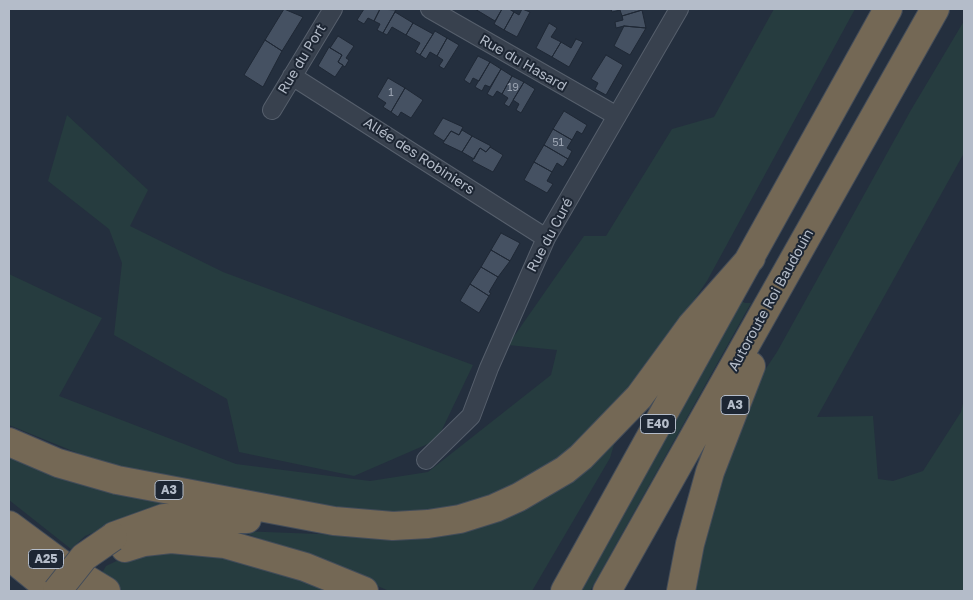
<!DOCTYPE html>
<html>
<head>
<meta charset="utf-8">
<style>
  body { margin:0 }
  #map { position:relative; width:973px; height:600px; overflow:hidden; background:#242f3e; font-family:"Golos Text",sans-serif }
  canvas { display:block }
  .frame { position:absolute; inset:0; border:10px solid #b4bcc9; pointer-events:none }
</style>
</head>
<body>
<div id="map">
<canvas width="973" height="600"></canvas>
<div class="frame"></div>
</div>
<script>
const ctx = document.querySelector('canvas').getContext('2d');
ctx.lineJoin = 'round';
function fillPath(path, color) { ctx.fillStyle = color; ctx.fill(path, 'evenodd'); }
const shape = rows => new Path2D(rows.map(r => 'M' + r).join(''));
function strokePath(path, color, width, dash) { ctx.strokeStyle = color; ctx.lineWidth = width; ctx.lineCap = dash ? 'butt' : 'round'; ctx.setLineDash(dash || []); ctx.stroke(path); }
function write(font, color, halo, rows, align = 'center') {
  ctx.font = font + ' "Golos Text",sans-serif'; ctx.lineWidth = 4; ctx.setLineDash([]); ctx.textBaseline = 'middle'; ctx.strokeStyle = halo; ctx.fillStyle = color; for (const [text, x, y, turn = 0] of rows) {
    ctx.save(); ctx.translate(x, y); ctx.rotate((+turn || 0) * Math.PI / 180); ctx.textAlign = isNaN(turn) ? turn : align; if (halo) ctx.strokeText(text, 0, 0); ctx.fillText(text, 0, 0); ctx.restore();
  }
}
fillPath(shape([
  [774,9,855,9,707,281,669,337,627,392,591,434,549,467,521,485,474,503,421,514,387,516,226,493,97,461,9,425,9,274,102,318,59,396,236,464,370,481,428,472,551,375,557,350,508,345,584,236,606,236,672,129,714,117],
  [964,21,964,153,817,417,873,416,878,479,893,481,923,471,961,412,964,399,964,591,691,591,703,528,755,385,777,352,911,110],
  [67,115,148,190,130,226,223,272,473,365,437,440,354,476,239,452,227,399,114,335,122,263,109,229,48,181],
  [740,300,745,303,751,303,590,591,578,591],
  [615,441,610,458,593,487,532,591,389,591,317,559,239,531,399,537],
  [9,452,187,508,114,524,85,536,71,549,9,500],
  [202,548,337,591,121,591,99,578,106,566,133,553]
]), '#263c3f');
const building = shape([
  [284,9,303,17,282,51,265,40,284,9],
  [364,9,380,9,374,21,368,18,364,24,357,20,364,9],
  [380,9,396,10,383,33,377,30,380,24,374,21,380,9],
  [475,9,502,9,495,21,475,9],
  [502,9,509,9,514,12,504,30,494,24,502,9],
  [522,9,530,12,517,37,504,30,514,12,519,15,522,9],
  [611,9,641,9,642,10,622,16,620,10,612,12,611,9],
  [642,10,646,28,624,26,616,28,615,22,623,20,622,16,642,10],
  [395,12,413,23,406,35,392,27,387,35,383,33,395,12],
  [413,23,433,34,420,55,415,52,420,43,406,35,413,23],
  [549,23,557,28,551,37,561,42,552,57,536,48,549,23],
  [624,26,646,28,630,55,614,46,624,26],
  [435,31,447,38,437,56,430,52,426,59,420,55,435,31],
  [338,36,354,46,346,58,349,60,345,67,338,62,342,55,330,48,338,36],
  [447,38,459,45,444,69,439,66,443,60,437,56,447,38],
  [576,39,583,42,569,67,552,57,561,42,571,48,576,39],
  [265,40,282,51,263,87,244,75,265,40],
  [329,47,342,55,338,62,343,65,335,77,318,66,329,47],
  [606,55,623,65,606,95,595,89,598,83,591,79,606,55],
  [478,56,490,62,479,81,473,78,470,84,464,80,478,56],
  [490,62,501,69,490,87,485,85,482,91,475,87,490,62],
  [501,69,512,76,502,94,497,91,493,97,487,94,501,69],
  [512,76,524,82,509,107,504,104,508,98,502,94,512,76],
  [388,78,405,88,391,112,383,107,386,103,377,97,388,78],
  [524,82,535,89,521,113,516,110,519,104,513,100,524,82],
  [405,88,423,100,411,118,401,112,398,117,391,112,405,88],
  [564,111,587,125,582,134,577,131,572,140,553,129,564,111],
  [443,118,463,127,459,135,451,131,444,141,433,134,443,118],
  [553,129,572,140,567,148,572,151,568,159,544,145,553,129],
  [462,130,472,136,462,152,443,143,451,131,459,135,462,130],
  [472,136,491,146,486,152,480,148,474,159,462,152,472,136],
  [544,145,568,159,563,167,557,163,552,172,534,162,544,145],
  [490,147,503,155,493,172,472,161,480,148,486,152,490,147],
  [534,162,552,172,547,181,553,184,547,193,524,180,534,162],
  [501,233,520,243,510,261,491,250,501,233],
  [491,250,510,261,498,277,481,267,491,250],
  [481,267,498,277,489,292,491,293,489,296,470,284,481,267],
  [470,284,489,296,479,313,460,301,470,284]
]);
fillPath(building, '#455162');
strokePath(building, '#1f2835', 1);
const street = shape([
  [430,9,617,116],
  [292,76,546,238],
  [272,110,333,9],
  [426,460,471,416,489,368,546,238,679,9]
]);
const highway = shape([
  [9,442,58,463,117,480,334,521,393,526,428,524,460,519,495,508,519,497,565,470,581,457,639,397,691,326,751,258],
  [9,525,63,565,106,591],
  [114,536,164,518,247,519],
  [125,548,144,542,171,539,225,544,305,567,364,591],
  [9,556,52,591],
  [565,591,888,9],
  [607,591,935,9],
  [681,591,690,544,710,472,751,366]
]);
strokePath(street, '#565f6c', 20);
strokePath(highway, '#434c59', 30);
strokePath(street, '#38414e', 18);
strokePath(highway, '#746855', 28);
const highwayBridge = shape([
  [57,591,84,557,113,537]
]);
strokePath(highwayBridge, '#434c59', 30, []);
strokePath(highwayBridge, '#746855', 28);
write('11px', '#98a1af', null, [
  ["19",513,88],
  ["1",391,93],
  ["51",558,143]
]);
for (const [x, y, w] of [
  [735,405,28],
  [658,424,35],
  [169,490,28],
  [46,559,35]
]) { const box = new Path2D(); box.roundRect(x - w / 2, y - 9.5, w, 19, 4); ctx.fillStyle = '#1d2633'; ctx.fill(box); strokePath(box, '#b4bcc9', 1); }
write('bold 12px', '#b4bcc9', null, [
  ["A3",735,405],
  ["E40",658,424],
  ["A3",169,490],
  ["A25",46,559]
]);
write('14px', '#b4bcc9', '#1d2633', [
  ["Rue du Port",302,59,-59],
  ["Rue du Hasard",523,63,30],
  ["Allée des Robiniers",419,156,33],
  ["Rue du Curé",550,235,-62],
  ["Autoroute Roi Baudouin",771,300,-61]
]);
</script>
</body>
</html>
